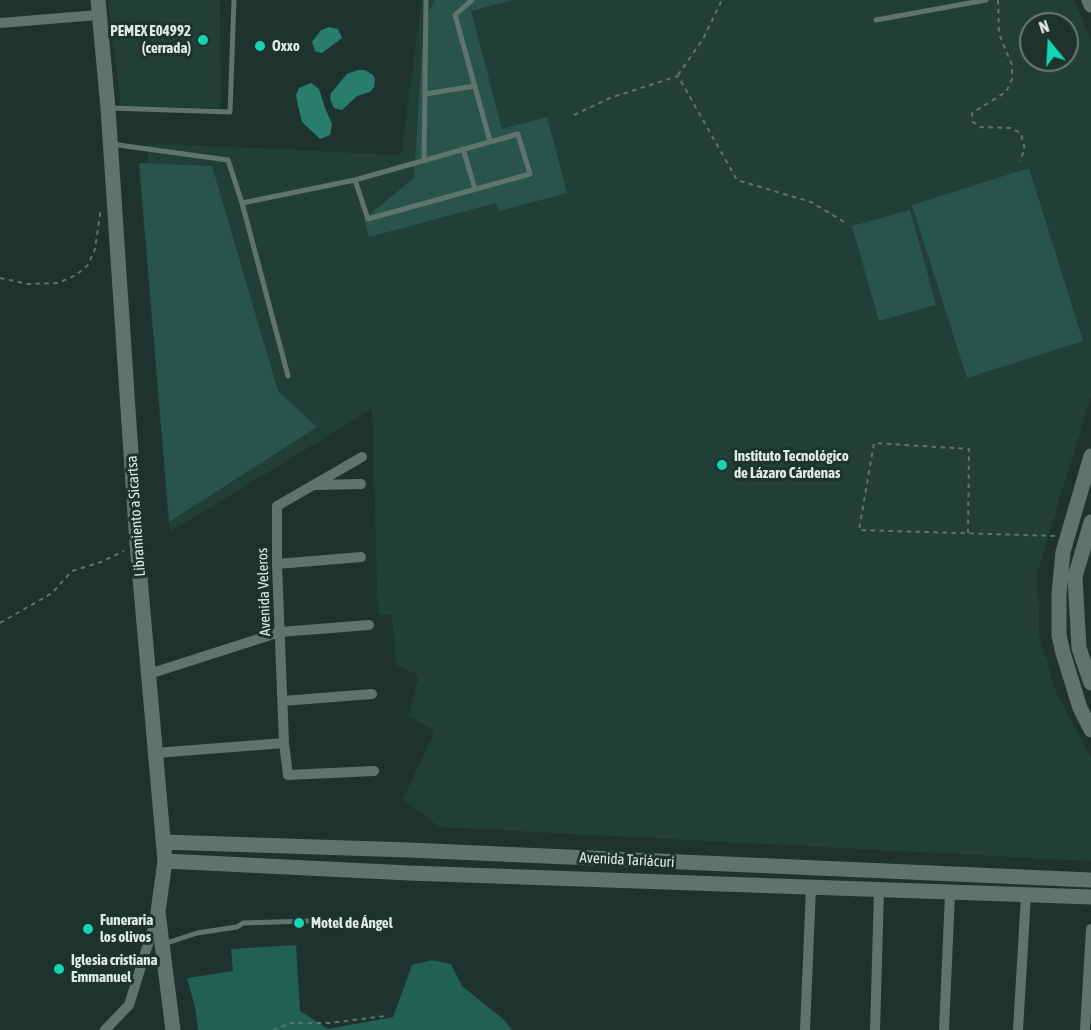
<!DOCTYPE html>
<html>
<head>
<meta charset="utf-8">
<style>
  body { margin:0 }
  #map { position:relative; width:1091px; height:1030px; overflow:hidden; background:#1e332d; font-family:"Asap Condensed",sans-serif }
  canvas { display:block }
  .north { position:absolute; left:1019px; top:12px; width:60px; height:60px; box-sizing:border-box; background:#1e332d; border:2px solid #6b7c77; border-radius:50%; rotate:342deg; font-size:16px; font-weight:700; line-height:24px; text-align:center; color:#deeae7 }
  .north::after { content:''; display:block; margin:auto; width:21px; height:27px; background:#14d5b3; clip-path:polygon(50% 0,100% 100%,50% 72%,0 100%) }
</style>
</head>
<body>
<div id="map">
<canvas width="1091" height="1030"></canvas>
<div class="north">N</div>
</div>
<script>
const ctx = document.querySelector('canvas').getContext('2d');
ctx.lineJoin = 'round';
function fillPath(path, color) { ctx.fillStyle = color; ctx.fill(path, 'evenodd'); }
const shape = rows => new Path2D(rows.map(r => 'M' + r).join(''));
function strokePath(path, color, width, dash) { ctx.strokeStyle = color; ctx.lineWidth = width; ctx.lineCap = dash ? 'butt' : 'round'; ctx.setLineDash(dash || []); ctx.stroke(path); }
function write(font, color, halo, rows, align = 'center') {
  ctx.font = font + ' "Asap Condensed",sans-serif'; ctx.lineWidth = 6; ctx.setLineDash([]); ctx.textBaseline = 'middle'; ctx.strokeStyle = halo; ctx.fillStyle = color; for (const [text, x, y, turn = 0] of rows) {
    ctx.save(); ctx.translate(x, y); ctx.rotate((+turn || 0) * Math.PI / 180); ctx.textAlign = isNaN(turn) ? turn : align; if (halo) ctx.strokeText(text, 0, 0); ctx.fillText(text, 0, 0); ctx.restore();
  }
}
fillPath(shape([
  [108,0,220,0,221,108,121,106],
  [422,0,1074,0,1091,40,1091,397,1038,570,1039,635,1057,694,1091,757,1091,861,439,827,403,799,435,730,408,716,419,675,396,665,392,615,378,615,372,409,170,532,147,143,401,155],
  [1031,24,1067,24,1067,60,1031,60]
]), '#213f37');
fillPath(shape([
  [435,0,513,0,471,11,502,129,547,117,567,193,499,211,496,203,369,237,364,219,414,178,424,20],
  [139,163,212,166,278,391,317,427,169,522],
  [1029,168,1083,341,967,378,912,205],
  [910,210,936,305,879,321,852,226]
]), '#29544a');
fillPath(shape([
  [296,945,300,1011,328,1029,393,1017,412,965,432,960,451,964,462,986,503,1019,512,1030,198,1030,195,1007,187,978,233,971,231,949]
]), '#216152');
fillPath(shape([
  [329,27,338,29,342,38,322,53,315,51,312,42,321,30],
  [358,70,365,70,373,75,375,79,374,87,370,92,357,96,342,110,334,108,330,99,331,93,347,74],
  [311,83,319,89,325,108,332,124,330,135,320,139,302,122,298,106,296,95,299,88]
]), '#287d6b');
strokePath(shape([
  [998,0,999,34,1012,65,1012,79,1006,92,972,113,973,122,980,127,1010,128,1021,133,1025,150,1019,161],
  [678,75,703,39,722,0],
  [574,115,610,98,678,76,737,180,811,202,846,223],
  [0,278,28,284,58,283,76,275,88,265,95,249,101,208],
  [968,533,969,449,874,443,859,530,1056,536],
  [0,623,52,593,72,571,101,562,124,551],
  [273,1030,291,1023,329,1023,385,1016]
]), '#61736e', 2, [4.5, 4.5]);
strokePath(shape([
  [472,0,455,15,490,141],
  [876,20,986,0],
  [425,94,475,86],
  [110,108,230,112,234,0],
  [111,144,228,160,242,203],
  [463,149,475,189],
  [424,161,426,0],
  [288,376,242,203,355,180,518,134,530,174,368,219,355,180],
  [164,944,197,933,237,927,243,923,342,920]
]), '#5e746d', 5);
strokePath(shape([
  [0,23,98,15],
  [362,457,277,506,277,564,284,743,288,775,374,771],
  [315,485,361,484],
  [277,564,361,557],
  [149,674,280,632,369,625],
  [283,701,372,694],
  [156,753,284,743],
  [105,1030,129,1005,157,915],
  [805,1030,811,887],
  [875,1030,879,891],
  [944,1030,950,894],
  [1018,1030,1026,895],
  [1085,1030,1091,929]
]), '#5e746d', 10);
strokePath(shape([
  [98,0,108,108,137,544,165,861,158,912,173,1030],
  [1089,0,1091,5],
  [1091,456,1063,552,1059,593,1059,635,1063,653,1080,708,1091,730],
  [1091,522,1075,577,1079,648,1091,683],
  [163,842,409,850,1091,880],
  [165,861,409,873,1091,897]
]), '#5e746d', 15);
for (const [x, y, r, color] of [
  [203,40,6,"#14d5b3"],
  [260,46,6,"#14d5b3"],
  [722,465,6,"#14d5b3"],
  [299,923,6,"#14d5b3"],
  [88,929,6,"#14d5b3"],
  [59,969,6,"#14d5b3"]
]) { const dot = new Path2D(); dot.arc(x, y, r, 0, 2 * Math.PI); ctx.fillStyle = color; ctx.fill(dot); strokePath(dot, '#1e332d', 2); }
write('bold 15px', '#deeae7', '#1e332d', [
  ["PEMEX E04992",191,31,"right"],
  ["(cerrada)",191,48,"right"],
  ["Oxxo",272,46],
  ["Instituto Tecnológico",734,456],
  ["de Lázaro Cárdenas",734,473],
  ["Funeraria",100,920],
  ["los olivos",100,937],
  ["Motel de Ángel",311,923],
  ["Iglesia cristiana",71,960],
  ["Emmanuel",71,977]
], 'left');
write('15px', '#deeae7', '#1e332d', [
  ["Libramiento a Sicartsa",136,516,-94],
  ["Avenida Veleros",264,592,-92],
  ["Avenida Tariácuri",627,860,3]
]);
</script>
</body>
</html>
